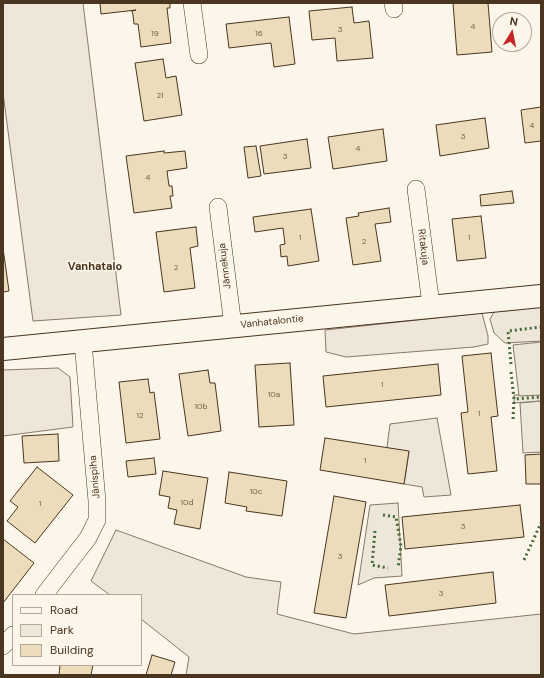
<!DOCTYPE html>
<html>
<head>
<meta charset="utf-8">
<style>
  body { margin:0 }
  #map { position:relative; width:544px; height:678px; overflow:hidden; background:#fbf6e9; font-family:"DM Sans",sans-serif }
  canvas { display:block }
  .frame { position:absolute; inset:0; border:4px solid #4a3520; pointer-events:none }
  .legend { position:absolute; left:12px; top:594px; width:130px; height:72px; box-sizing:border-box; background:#fbf6e9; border:1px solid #b4a999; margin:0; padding:5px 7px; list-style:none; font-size:12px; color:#4a3520 }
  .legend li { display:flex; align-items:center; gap:8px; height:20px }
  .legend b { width:20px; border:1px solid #b4a999 }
  .north { position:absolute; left:492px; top:12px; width:40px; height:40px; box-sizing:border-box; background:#fbf6e9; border:1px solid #b4a999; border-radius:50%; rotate:10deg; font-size:11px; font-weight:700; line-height:16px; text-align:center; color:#4a3520 }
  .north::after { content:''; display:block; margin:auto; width:14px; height:18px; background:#c62828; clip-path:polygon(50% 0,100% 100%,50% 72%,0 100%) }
</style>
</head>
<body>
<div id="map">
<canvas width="544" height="678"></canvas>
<div class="frame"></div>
<ul class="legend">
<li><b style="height:5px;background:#fbf6e9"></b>Road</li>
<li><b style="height:11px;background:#ede6d9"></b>Park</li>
<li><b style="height:11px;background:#ecdcbc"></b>Building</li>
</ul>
<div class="north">N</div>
</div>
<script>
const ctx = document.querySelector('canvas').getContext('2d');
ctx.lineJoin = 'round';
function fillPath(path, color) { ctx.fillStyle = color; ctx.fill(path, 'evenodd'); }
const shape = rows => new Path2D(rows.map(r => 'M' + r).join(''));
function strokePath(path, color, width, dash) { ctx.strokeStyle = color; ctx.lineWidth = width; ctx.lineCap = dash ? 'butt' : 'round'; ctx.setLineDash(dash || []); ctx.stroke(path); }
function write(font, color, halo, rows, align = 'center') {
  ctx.font = font + ' "DM Sans",sans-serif'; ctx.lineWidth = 3; ctx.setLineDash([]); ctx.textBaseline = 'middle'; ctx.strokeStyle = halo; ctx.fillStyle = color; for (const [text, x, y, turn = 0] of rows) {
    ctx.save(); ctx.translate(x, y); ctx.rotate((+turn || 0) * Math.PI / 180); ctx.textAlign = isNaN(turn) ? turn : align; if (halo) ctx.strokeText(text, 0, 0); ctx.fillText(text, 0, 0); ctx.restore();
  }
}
const green = shape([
  [3,3,83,3,121,315,33,321,3,93,3,3],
  [541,307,541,341,505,343,494,333,490,319,494,312,541,307],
  [482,313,488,336,488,344,474,347,346,357,326,352,325,330,482,313],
  [58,368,70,377,73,427,3,436,3,370,58,368],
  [541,394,541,401,514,403,514,395,541,394],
  [116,530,246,577,281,582,277,614,354,634,541,614,541,675,186,675,189,657,141,619,141,595,110,595,91,581,116,530]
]);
fillPath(green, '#ede6d9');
strokePath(green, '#887966', 1);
const parking = shape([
  [541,342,541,395,519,396,513,345,541,342],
  [541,401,541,452,523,453,520,403,541,401],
  [437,418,451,495,424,497,422,487,404,484,409,452,387,448,388,439,390,424,437,418],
  [398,503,402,576,374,578,358,585,370,505,398,503]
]);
fillPath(parking, '#ede7d9');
strokePath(parking, '#887966', 1);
const building = shape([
  [100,3,170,3,170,8,167,8,171,43,141,47,138,24,134,24,133,15,132,11,136,10,101,14,100,3],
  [453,3,488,3,492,52,457,55,453,3],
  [352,7,354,23,369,21,373,58,337,61,335,38,312,40,309,11,352,7],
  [289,17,295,64,274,67,271,43,229,48,226,24,289,17],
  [163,59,166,78,176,76,182,115,144,121,135,63,163,59],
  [541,107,541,141,525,143,521,110,541,107],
  [485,118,489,148,440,156,436,125,485,118],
  [383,129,387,161,333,169,328,137,383,129],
  [307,139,311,168,264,174,260,146,307,139],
  [256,146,261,176,248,178,244,147,256,146],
  [164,151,164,153,185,151,187,168,167,171,169,186,172,186,173,196,170,196,172,208,134,213,126,156,164,151],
  [512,191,514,203,481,206,480,195,512,191],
  [389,208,391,222,375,224,381,261,353,265,346,218,359,216,358,213,389,208],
  [311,209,319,261,288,266,287,256,281,257,280,245,285,244,283,228,255,232,253,217,311,209],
  [481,216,486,258,457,261,452,219,481,216],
  [196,227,198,246,190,248,195,288,164,292,156,232,196,227],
  [3,248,9,291,3,292,3,248],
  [491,353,498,416,491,417,497,471,468,474,461,413,468,412,462,356,491,353],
  [290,363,294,425,259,427,255,365,290,363],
  [438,364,441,395,326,407,323,376,438,364],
  [208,370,210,383,215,383,221,431,188,436,179,374,208,370],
  [148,379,150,393,154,392,160,439,126,443,119,382,148,379],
  [58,434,59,461,24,463,22,436,58,434],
  [325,438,409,451,404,484,320,470,325,438],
  [541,454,541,484,526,484,525,455,541,454],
  [154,458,156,474,128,477,126,461,154,458],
  [37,467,73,495,35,543,7,521,18,507,10,501,37,467],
  [163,471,208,478,200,529,174,524,177,510,168,508,170,497,159,495,163,471],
  [229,472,287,481,282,516,246,511,247,507,225,503,229,472],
  [334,496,366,502,346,618,314,613,334,496],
  [520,505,524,537,405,549,402,517,520,505],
  [3,539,34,563,3,603,3,539],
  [493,572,496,603,389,616,385,585,493,572],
  [152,655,175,662,171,675,146,675,152,655],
  [60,665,93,665,91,675,59,675,60,665]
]);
fillPath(building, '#ecdcbc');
strokePath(building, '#4a3520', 1);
const street = shape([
  [192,3,199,55],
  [393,3,394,9],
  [416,189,431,305],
  [218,207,233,326],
  [44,595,88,538,97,520,97,501,83,342],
  [3,646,13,635]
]);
const secondary = shape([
  [3,349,541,296]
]);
strokePath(street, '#4a3520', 18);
strokePath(secondary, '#4a3520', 24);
strokePath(street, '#fbf6e9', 17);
strokePath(secondary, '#fbf6e9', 22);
strokePath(shape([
  [511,364,508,331,541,327],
  [511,372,514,399,541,397],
  [513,419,514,399],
  [383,515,396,517,401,546,398,568],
  [375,531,372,565,388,568],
  [524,560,541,523]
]), '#436837', 3, [2, 3]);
write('8px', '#725f47', null, [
  ["4",473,27],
  ["3",340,30],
  ["19",155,34],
  ["16",259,34],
  ["21",160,96],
  ["4",532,126],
  ["3",463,137],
  ["4",358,149],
  ["3",285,157],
  ["4",148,178],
  ["1",300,238],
  ["1",469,238],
  ["2",364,242],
  ["2",176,268],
  ["1",382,385],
  ["10a",274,395],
  ["10b",201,407],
  ["1",479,414],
  ["12",140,416],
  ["1",365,461],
  ["10c",256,492],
  ["10d",187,503],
  ["1",40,504],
  ["3",463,527],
  ["3",340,557],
  ["3",441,594]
]);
write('10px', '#4a3520', '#fbf6e9', [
  ["Ritakuja",423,247,83],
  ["Jännekuja",225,266,-97],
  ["Vanhatalontie",272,322,-6],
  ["Jänispiha",95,477,-95]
]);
write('bold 11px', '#4a3520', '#fbf6e9', [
  ["Vanhatalo",95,267]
]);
</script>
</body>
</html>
